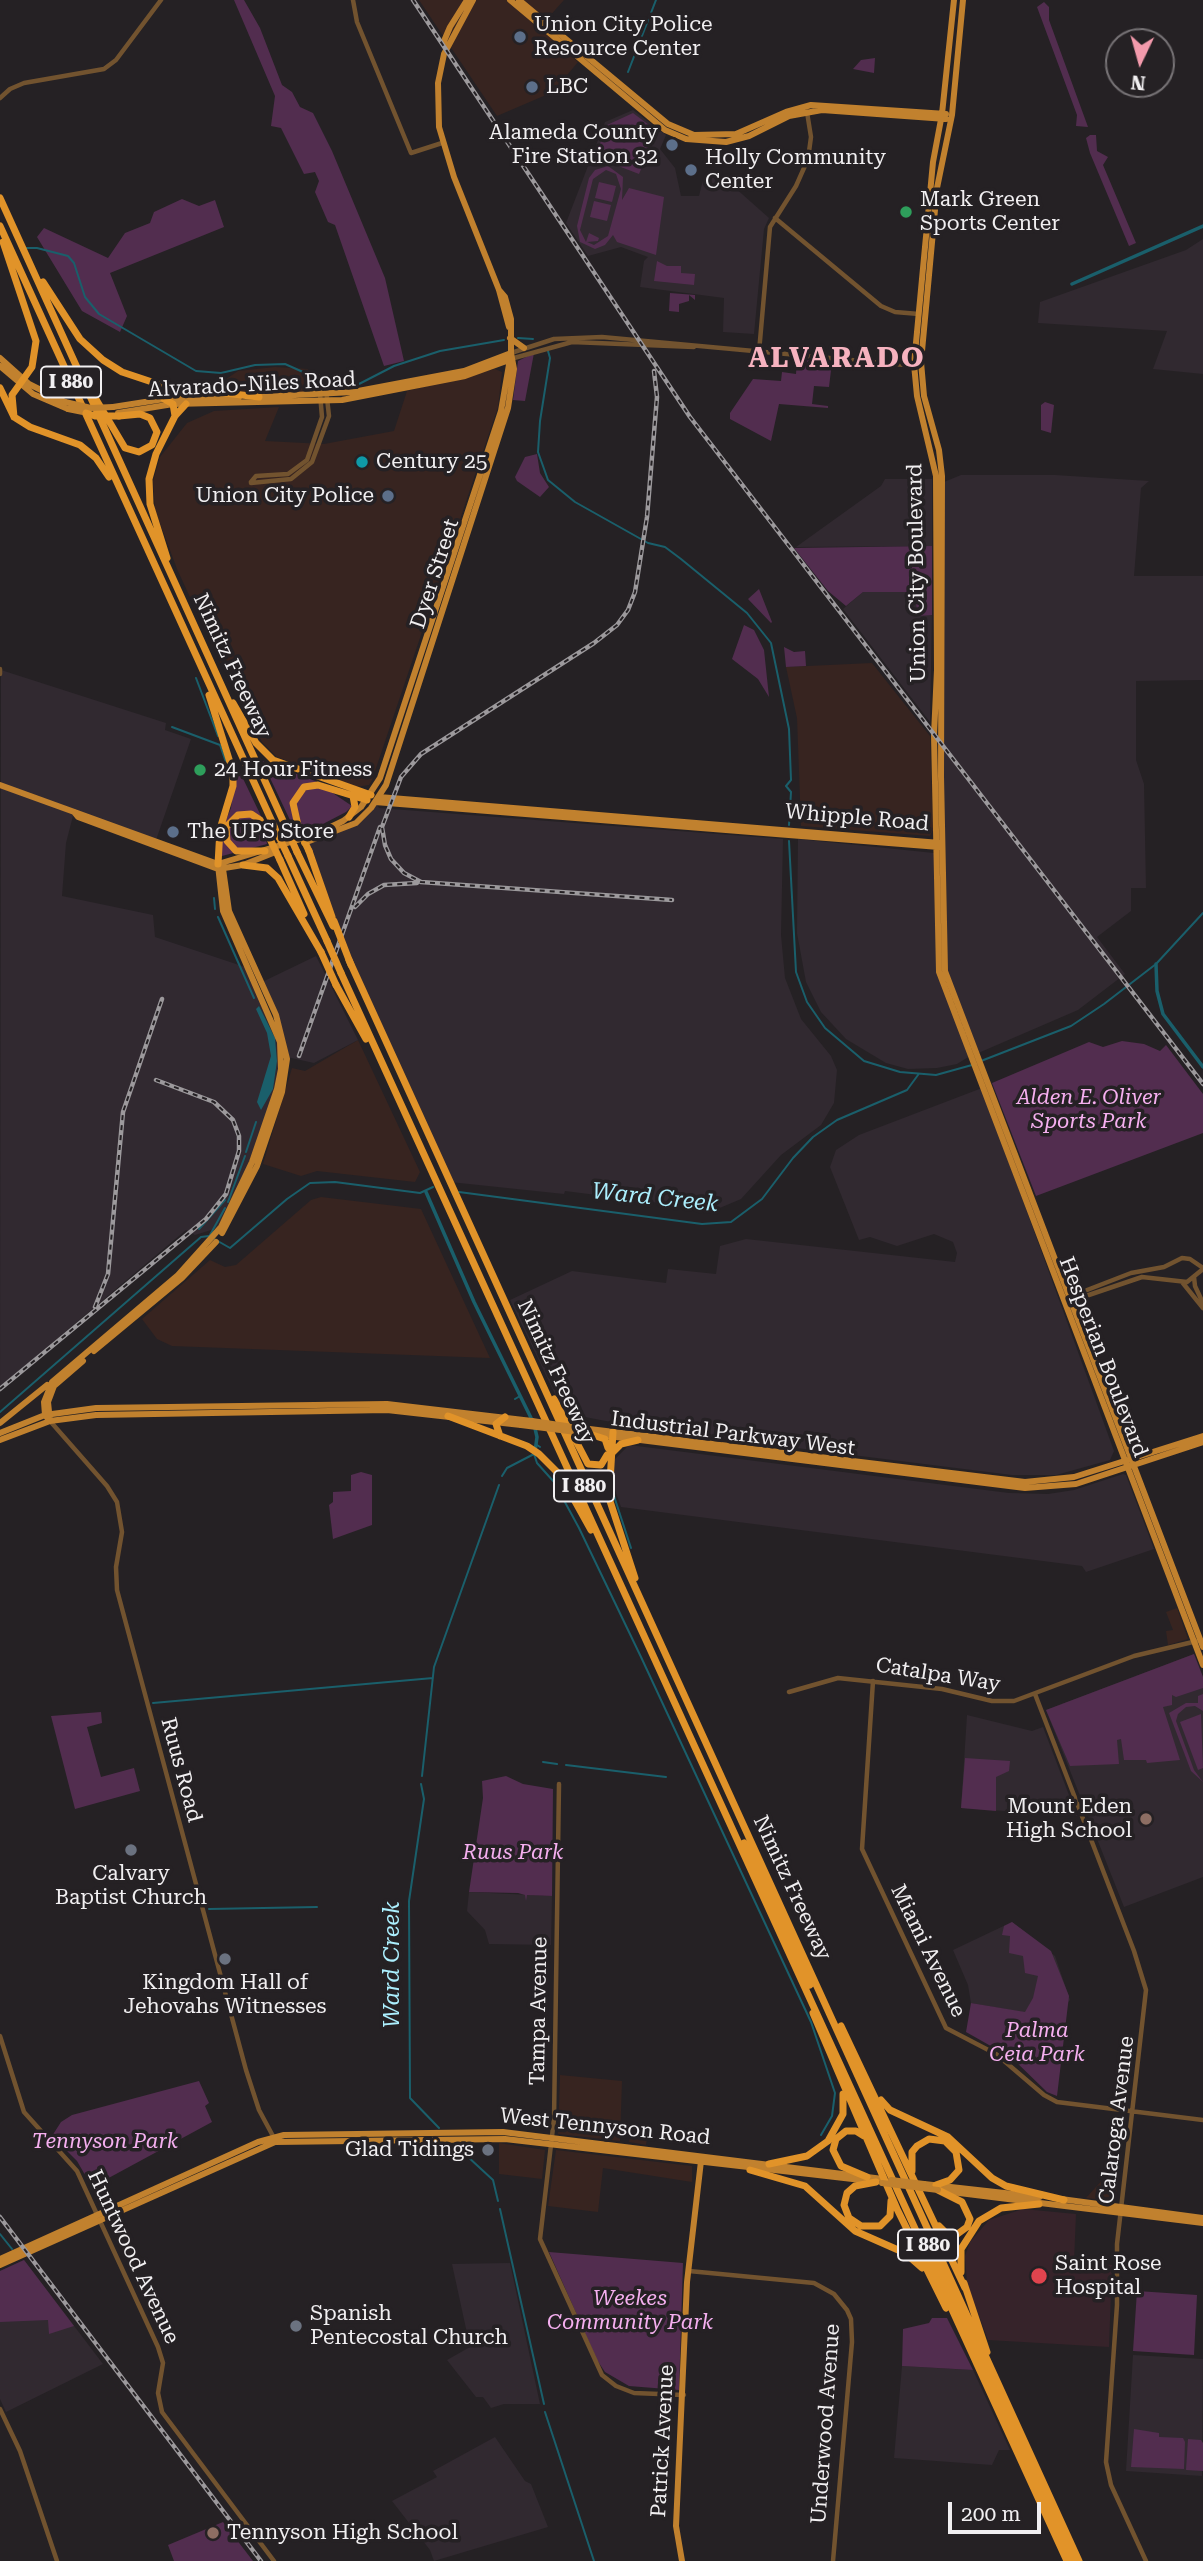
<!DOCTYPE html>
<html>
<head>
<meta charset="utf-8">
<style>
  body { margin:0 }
  #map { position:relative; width:1203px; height:2561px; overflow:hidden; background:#252124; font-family:"Roboto Serif",serif }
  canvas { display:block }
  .north { position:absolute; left:1105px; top:28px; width:70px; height:70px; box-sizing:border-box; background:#252124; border:2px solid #777376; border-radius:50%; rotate:185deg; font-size:19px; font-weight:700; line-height:28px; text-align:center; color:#f1eff1 }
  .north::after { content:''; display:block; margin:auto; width:24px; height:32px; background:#f39aac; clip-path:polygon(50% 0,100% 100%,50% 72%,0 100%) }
  .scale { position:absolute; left:948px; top:2502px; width:93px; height:32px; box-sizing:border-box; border:4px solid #f1eff1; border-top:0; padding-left:9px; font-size:21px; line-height:24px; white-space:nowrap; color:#f1eff1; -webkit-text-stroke:5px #252124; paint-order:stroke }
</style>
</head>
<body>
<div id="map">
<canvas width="1203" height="2561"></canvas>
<div class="north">N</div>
<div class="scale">200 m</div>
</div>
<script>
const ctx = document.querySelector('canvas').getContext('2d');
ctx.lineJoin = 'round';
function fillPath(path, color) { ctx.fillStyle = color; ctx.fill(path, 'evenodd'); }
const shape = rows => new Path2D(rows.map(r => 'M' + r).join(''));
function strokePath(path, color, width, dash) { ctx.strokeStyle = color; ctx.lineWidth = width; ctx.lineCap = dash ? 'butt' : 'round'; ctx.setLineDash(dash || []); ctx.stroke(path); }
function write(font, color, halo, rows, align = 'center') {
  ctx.font = font + ' "Roboto Serif",serif'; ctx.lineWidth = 7; ctx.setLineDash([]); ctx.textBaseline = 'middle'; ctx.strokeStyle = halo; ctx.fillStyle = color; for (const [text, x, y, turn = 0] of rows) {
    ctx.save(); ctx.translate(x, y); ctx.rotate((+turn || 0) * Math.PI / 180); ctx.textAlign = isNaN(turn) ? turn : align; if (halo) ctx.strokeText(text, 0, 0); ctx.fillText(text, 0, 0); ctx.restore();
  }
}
fillPath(shape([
  [419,0,564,0,539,28,578,62,553,92,497,116],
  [275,367,308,369,319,395,252,394,213,388,238,371],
  [495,369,502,372,498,407,372,780,369,785,356,787,277,757,262,742,217,656,177,569,155,510,153,481,160,457,187,423,214,411,279,407,265,441,324,444,394,431,407,391],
  [872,663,930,736,933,830,930,836,801,826,797,718,786,667],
  [358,1040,420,1172,415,1182,317,1171,301,1176,263,1164,292,1068,305,1071],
  [321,1197,421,1209,490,1358,172,1346,157,1339,142,1319,210,1260,225,1267,236,1265,311,1200],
  [1177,1608,1188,1639,1168,1645,1166,1631,1173,1630,1166,1612],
  [560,2075,622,2081,620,2141,558,2134],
  [631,2130,648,2131,646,2145,629,2142],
  [499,2143,545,2150,542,2179,499,2174],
  [556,2150,692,2166,692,2182,603,2168,598,2212,548,2206],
  [1105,2177,1119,2178,1115,2201,1086,2198]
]), '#372420');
fillPath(shape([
  [633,110,666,135,660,149,675,168,681,196,699,196,703,180,715,170,769,218,764,229,754,334,723,332,724,298,640,287,644,261,648,257,621,247,588,256,566,223,605,122],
  [1203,239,1203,374,1153,369,1167,331,1038,323,1040,302,1186,250],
  [961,475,1055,475,1149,481,1141,488,1134,576,1203,576,1203,680,1136,681,1136,760,1144,784,1146,888,1131,888,1131,911,1097,937,1125,974,1078,1010,976,1054,947,979,941,776,944,482],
  [885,479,932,479,932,546,796,547,881,486],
  [863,592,915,592,918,615,932,615,930,722,843,609],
  [1,670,166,723,165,730,191,739,156,840,74,812,66,843,62,896,153,915,155,937,248,968,280,1042,277,1089,252,1162,221,1227,195,1235,186,1230,0,1387],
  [376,803,379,808,783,839,781,935,785,978,801,1019,831,1056,837,1070,834,1103,821,1125,781,1155,741,1199,715,1210,565,1191,564,1194,450,1182,347,957,305,843,348,828],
  [798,839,934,853,937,952,970,1056,957,1064,937,1068,908,1069,886,1063,846,1039,821,1012,806,982,797,933],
  [316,956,358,1040,314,1063,287,1057,284,1040,260,983],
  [982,1088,1114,1451,1110,1460,1056,1475,1012,1475,653,1430,564,1413,510,1300,572,1271,666,1283,668,1269,716,1274,720,1246,746,1239,955,1262,957,1253,953,1242,934,1234,897,1246,870,1237,859,1240,830,1167,836,1150,859,1135],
  [629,1445,1009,1493,1048,1494,1074,1490,1123,1474,1126,1475,1154,1549,1086,1572,1082,1566,621,1507,613,1484,614,1460],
  [1194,1654,1203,1677,1203,1877,1124,1907,1046,1710],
  [967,1715,1032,1731,1043,1727,1077,1816,961,1808],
  [469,1892,552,1896,551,1945,489,1944,485,1930,467,1911],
  [1012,1922,1055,1956,1070,2000,1055,2018,971,2003,968,1985,953,1950],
  [24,2260,103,2364,6,2412,0,2399,0,2271],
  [510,2263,540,2404,504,2404,491,2408,483,2397,476,2397,447,2360,470,2347,452,2264],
  [1133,2355,1203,2359,1202,2476,1126,2471],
  [902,2366,973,2370,1010,2450,999,2450,992,2465,894,2458],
  [495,2437,525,2481,531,2484,548,2527,434,2561,430,2550,392,2501,437,2477,433,2471]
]), '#312930');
fillPath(shape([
  [1023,2209,1076,2214,1074,2262,1112,2265,1109,2347,988,2340,967,2283,965,2256,970,2242,989,2220]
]), '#36232a');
fillPath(shape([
  [234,0,244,0,260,28,282,85,292,92,300,107,313,113,332,151,385,278,404,361,384,366,335,225,328,222,315,192,319,181,315,172,304,174,281,128,271,126,275,96],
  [1044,2,1049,7,1049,20,1088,127,1076,126,1077,115,1037,7],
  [875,58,874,73,853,69,861,60],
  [633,113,657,131,639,174,595,157,607,125],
  [1090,135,1096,135,1097,151,1108,157,1103,165,1136,243,1129,246,1090,153,1086,138],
  [608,166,623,177,622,200,629,188,664,197,656,255,617,242,613,235,605,245,595,249,580,242,577,226,589,178,595,170],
  [606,170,616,174,621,189,608,236,594,245,587,242,598,241,599,238,589,233,586,242,580,230,593,179],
  [599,182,616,186,612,202,595,198],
  [182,199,199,206,215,200,224,227,110,273,127,316,120,332,82,311,37,237,44,228,108,258,125,233,150,223,154,212],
  [594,201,611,205,607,221,590,217],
  [657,261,667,266,681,266,681,273,695,274,694,285,654,281],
  [670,293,695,295,695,300,689,295,689,301,679,304,679,312,669,311],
  [534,353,525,401,513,400,518,361],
  [797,359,832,362,829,387,814,386,812,404,828,406,828,408,779,404,771,441,730,419,730,413,753,379,781,381,782,372,796,374],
  [1045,402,1054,405,1051,433,1041,430,1041,405],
  [537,454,540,473,549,487,540,497,517,481,515,477,525,457],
  [932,546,932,615,918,616,914,592,863,592,846,606,828,591,794,548],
  [759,589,772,622,771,623,748,599],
  [744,625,754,630,764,650,769,697,758,679,732,659],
  [784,647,794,652,805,651,806,666,786,667],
  [262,761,315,781,352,806,346,812,298,837],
  [236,764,261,816,267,844,222,856,222,829,231,808],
  [1122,1041,1144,1044,1160,1051,1166,1045,1203,1094,1203,1133,1036,1196,992,1083,1089,1042,1103,1047],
  [361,1472,372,1475,372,1525,333,1539,329,1505,333,1502,333,1492,351,1491,351,1475],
  [1194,1654,1203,1677,1203,1688,1176,1697,1172,1695,1172,1705,1163,1707,1180,1760,1147,1763,1146,1760,1124,1760,1121,1739,1117,1740,1119,1764,1070,1766,1046,1710],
  [1203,1694,1203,1711,1195,1706,1186,1707,1178,1714,1176,1721,1194,1770,1203,1782,1191,1771,1169,1713,1186,1703,1198,1703,1198,1696],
  [101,1712,102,1723,87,1727,101,1777,134,1768,140,1791,75,1809,51,1716],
  [1201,1714,1203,1768,1198,1770,1180,1722],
  [965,1758,1010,1761,1009,1771,996,1777,996,1811,961,1808],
  [506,1776,523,1784,553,1789,552,1896,527,1895,526,1901,525,1895,518,1893,469,1892,483,1798,482,1781],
  [1012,1922,1051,1951,1069,1996,1057,2096,1047,2092,1012,2058,966,2032,971,2003,1025,2012,1033,1998,1038,1976,1025,1973,1023,1956,1009,1953,1010,1936,1002,1935,1004,1926],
  [199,2081,209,2103,205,2106,212,2122,92,2187,77,2161,52,2136,61,2122,72,2115],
  [549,2252,683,2263,679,2390,629,2386,605,2372,597,2360],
  [24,2260,74,2326,49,2334,48,2320,0,2322,0,2271],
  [1137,2291,1197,2295,1194,2355,1133,2351],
  [932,2318,947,2318,973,2370,902,2366,903,2329,929,2323],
  [1134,2429,1159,2433,1159,2437,1183,2438,1185,2442,1184,2469,1131,2467],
  [1188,2439,1201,2440,1203,2443,1203,2471,1186,2470],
  [223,2522,253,2561,174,2561,168,2545]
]), '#522d4f');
fillPath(shape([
  [259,1006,275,1038,277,1061,273,1089,261,1110,257,1102,271,1056,267,1033,256,1009]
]), '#1a5f6b');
strokePath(shape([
  [628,72,656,0],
  [25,248,37,248,68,256,74,263,85,297,99,314,196,371,221,373,255,365,285,364,312,376],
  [518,338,533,339],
  [548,351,550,358,540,421,538,452,548,480,575,502,648,543,665,547,681,559,747,613,771,643,789,729,791,780,786,786,791,792,789,825],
  [330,386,359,384,394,366,440,351,504,340],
  [196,678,218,736],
  [172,727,220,745,227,765],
  [789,841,796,972,807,1002,825,1028,864,1061,900,1072,936,1075,972,1065],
  [214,898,215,909],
  [218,917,254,998],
  [981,1061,1071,1026,1104,1004,1156,964,1203,913],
  [246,1152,256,1122],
  [459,1192,702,1224,731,1222,762,1199,793,1158,813,1137,837,1120,907,1090,918,1075],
  [228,1202,245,1156],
  [199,1229,225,1200],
  [210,1235,225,1208],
  [515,1399,520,1396],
  [0,1412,201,1237,209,1236,230,1248,287,1199,310,1183,335,1182,420,1193,433,1187],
  [537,1445,540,1447],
  [594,1472,603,1485],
  [502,1476,507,1468,534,1454,537,1463,554,1482,579,1528,641,1657,811,2022,835,2093,832,2116,821,2135],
  [613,1493,631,1548],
  [153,1703,433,1678],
  [543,1762,557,1764],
  [566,1765,666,1777],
  [422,1776,434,1667,499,1485],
  [421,1784,424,1799,409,1901,410,2098,439,2128],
  [209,1909,317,1907],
  [454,2144,493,2180,498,2201],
  [500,2209,544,2404],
  [0,2234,12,2249],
  [545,2412,594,2561]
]), '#1a5f6b', 2);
strokePath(shape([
  [1072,284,1203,226],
  [1156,964,1157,991,1163,1014,1203,1067],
  [426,1192,474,1302,534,1424,537,1437,535,1452]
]), '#1a5f6b', 3.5);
strokePath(shape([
  [353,0,357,22,411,153,442,143],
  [0,98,10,89,24,83,104,69,116,60,161,0],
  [775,218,881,306,895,312,919,314],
  [759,352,770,227,796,186,808,159,811,137,807,112],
  [511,353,554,339,602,337,916,366],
  [514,358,572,342,694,347],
  [251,482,256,476,288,474,307,460,322,417,319,382],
  [251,483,291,479,312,462,329,416,326,389,318,376],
  [0,669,0,674],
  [1194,1277,1195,1286,1203,1303],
  [1182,1282,1203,1308],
  [1069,1297,1131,1273,1164,1267,1182,1258,1190,1259,1203,1268],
  [1071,1301,1142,1277,1187,1282,1203,1269],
  [50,1421,107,1486,117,1502,122,1532,116,1567,117,1590,246,2070,259,2110,274,2138],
  [873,1681,862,1849,946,2028,996,2054,1044,2095,1057,2102,1203,2120],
  [789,1692,838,1678,942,1689,992,1701,1014,1701,1134,1656,1197,1641],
  [1035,1694,1134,1951,1146,1990,1117,2244,1117,2305,1106,2462,1111,2485,1146,2561],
  [559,1784,554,2119,540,2239,602,2375,616,2386,634,2393,684,2395],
  [0,2036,24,2112,77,2171,158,2347,163,2363,158,2393,162,2412,274,2561],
  [689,2271,814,2283,834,2294,847,2310,851,2319,852,2342,833,2561],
  [0,2409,20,2451,57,2561]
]), '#72532f', 4.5);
strokePath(shape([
  [473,0,444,54,438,83,439,127,454,177,499,290,509,327],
  [510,0,665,130,686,139,726,142,749,136,789,116,822,110,946,119],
  [519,0,668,124,694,135,736,134,786,112,811,105,946,114],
  [954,0,942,114,933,162,914,364,917,396,936,476,937,670,934,735,939,972,1203,1665],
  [963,0,952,115,937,188,921,362,924,396,939,450,942,476,941,776,945,971,1203,1647],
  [446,48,444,41,450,27,467,0],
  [510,338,524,348],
  [0,358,29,384,65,402],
  [0,366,33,394,68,409],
  [311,394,317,389,319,382],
  [256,397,353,392,464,371,511,353],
  [113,407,164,399,239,397],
  [118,413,173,404,342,400,465,376,512,359],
  [0,785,218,864,314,835,343,821,361,807,380,778,501,411,511,353,511,319,505,297,499,290],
  [379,797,940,843],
  [375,802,939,847],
  [74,812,78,817,218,869,243,865,273,853],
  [304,843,356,823,371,808,386,785,508,408,514,369,511,353],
  [222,1233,257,1166,282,1092,287,1059,276,1015,229,911,223,869],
  [94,1351,182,1278,216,1242],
  [50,1421,45,1415,44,1402,52,1382,178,1275,221,1227,252,1162,277,1089,281,1069,280,1042,223,911,218,865],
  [50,1421,48,1402,54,1386,83,1361],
  [0,1423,47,1385],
  [573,1427,1025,1482,1074,1477,1203,1436],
  [576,1432,1025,1488,1076,1484,1203,1442],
  [0,1433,45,1415,96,1408,387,1404,532,1421],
  [0,1440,50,1421,96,1415,387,1410,521,1425],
  [924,2184,1040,2197],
  [943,2191,1203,2223],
  [1061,2199,1203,2218],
  [0,2259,258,2142,284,2135,503,2132,883,2179],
  [0,2265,275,2142,505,2139,870,2181],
  [682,2561,676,2526,687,2282,701,2161]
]), '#c1812e', 6);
strokePath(shape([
  [0,198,289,834],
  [0,226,279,837],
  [3,242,36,341,32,367,12,395,14,417],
  [43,282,80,339,103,360,122,372,164,386,259,397],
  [0,388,14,417,30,427,80,445,96,458,109,477],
  [94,396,125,448,139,452,152,445,157,432,150,418,140,414,119,416],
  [164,399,173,404,175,416],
  [167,558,150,504,149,479,156,454,175,416,186,404],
  [209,695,233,772,233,786,220,829,218,864],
  [233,703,256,743,273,760,371,795],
  [349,817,355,807,353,796],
  [299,830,293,803,304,787,318,785,367,800],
  [265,851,236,851,227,841,226,827,238,815,251,814,260,820,270,839],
  [309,851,332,917],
  [297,852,333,926],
  [288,856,327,941],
  [280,860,304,914],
  [243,865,267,868,278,878,321,952],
  [349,960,1079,2561],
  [341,973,1067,2561],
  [336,985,366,1039],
  [554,1399,588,1464,601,1465,607,1455],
  [448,1416,527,1446,539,1454,561,1476,591,1530],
  [583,1432,605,1439,608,1448],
  [613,1432,609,1498,635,1578],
  [500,1436,496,1424,505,1417],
  [612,1453,621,1444,638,1440],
  [744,1843,810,1985],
  [813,2013,897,2209,946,2308],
  [841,2026,965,2288],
  [881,2100,890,2110,948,2137,992,2178,1006,2186,1064,2200],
  [864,2136,856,2131,846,2131,836,2139,833,2150,841,2166,867,2177],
  [769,2164,807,2156,828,2141,843,2114,843,2094],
  [750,2170,805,2186,855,2231,905,2253,922,2268],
  [912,2171,912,2152,917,2146,929,2139,945,2141,956,2152,959,2170,950,2180,936,2185],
  [876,2182,855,2186,847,2193,844,2205,849,2218,861,2226,880,2226,890,2216,891,2201],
  [938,2190,962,2202,970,2219,967,2227,956,2235,947,2234,939,2226],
  [932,2254,1073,2561],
  [961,2272,961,2249,979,2221,1001,2208,1039,2204],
  [964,2283,987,2352]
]), '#e19329', 7);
const rail = shape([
  [413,0,690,417,1203,1084],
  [654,371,657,397,647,517,635,592,628,610,617,625,594,643,421,754,401,777,382,827,385,845,391,859,404,873,421,882,672,900],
  [355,907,368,894,384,885,417,883],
  [299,1056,380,827],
  [95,1307,108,1274,123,1112,162,999],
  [0,1389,206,1219,226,1194,239,1151,239,1136,233,1120,214,1102,156,1080],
  [0,2217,261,2561]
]);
strokePath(rail, '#9c999c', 4.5);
strokePath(rail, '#252124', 2, [5]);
strokePath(shape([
  [65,402,91,408,113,407],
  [68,409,88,413],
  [532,1421,573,1427],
  [521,1425,576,1432],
  [891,2180,924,2184],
  [882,2183,938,2190]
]), '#c1812e', 6);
strokePath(shape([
  [86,413,95,416,119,416],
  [299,830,309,851],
  [289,834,297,852],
  [279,837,288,856],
  [270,839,280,860],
  [334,921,351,965],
  [327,941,341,973],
  [321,952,336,985]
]), '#e19329', 7);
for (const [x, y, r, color] of [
  [520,37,7,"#5c6f8a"],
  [532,87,7,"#5c6f8a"],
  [672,145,7,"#5c6f8a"],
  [691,170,7,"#5c6f8a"],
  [906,212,7,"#2e9e5b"],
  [362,462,7,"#0f9aa8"],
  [388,496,7,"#5c6f8a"],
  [200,770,7,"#2e9e5b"],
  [173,832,7,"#5c6f8a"],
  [1146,1819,7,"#8d6e63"],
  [131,1850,7,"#6b7280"],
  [225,1959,7,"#6b7280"],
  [488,2150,7,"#6b7280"],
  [1039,2276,9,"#e0444e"],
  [296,2326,7,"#6b7280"],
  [213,2533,7,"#8d6e63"]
]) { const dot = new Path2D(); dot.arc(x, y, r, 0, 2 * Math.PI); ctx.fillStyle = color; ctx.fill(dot); strokePath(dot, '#252124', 2.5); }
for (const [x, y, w] of [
  [71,382,60],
  [584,1486,60],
  [928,2245,60]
]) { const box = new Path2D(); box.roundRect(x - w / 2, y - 15.5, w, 31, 5); ctx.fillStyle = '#252124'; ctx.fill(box); strokePath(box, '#f1eff1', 2); }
write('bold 19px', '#f1eff1', null, [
  ["I 880",71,382],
  ["I 880",584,1486],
  ["I 880",928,2245]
]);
write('21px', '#f1eff1', '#252124', [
  ["Union City Police",534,25],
  ["Resource Center",534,49],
  ["LBC",546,87],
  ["Alameda County",658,133,"right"],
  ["Fire Station 32",658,157,"right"],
  ["Holly Community",705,158],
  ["Center",705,182],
  ["Mark Green",920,200],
  ["Sports Center",920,224],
  ["Century 25",376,462],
  ["Union City Police",374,496,"right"],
  ["24 Hour Fitness",214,770],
  ["The UPS Store",187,832],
  ["Mount Eden",1132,1807,"right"],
  ["High School",1132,1831,"right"],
  ["Calvary",131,1874,"center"],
  ["Baptist Church",131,1898,"center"],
  ["Kingdom Hall of",225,1983,"center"],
  ["Jehovahs Witnesses",225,2007,"center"],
  ["Glad Tidings",474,2150,"right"],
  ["Saint Rose",1055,2264],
  ["Hospital",1055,2288],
  ["Spanish",310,2314],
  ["Pentecostal Church",310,2338],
  ["Tennyson High School",227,2533]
], 'left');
write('21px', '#f1eff1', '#252124', [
  ["Alvarado-Niles Road",252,385,-3],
  ["Union City Boulevard",917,573,-91],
  ["Dyer Street",435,574,-72],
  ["Nimitz Freeway",232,666,65],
  ["Whipple Road",857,818,5],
  ["Hesperian Boulevard",1103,1357,69],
  ["Nimitz Freeway",556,1372,65],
  ["Industrial Parkway West",733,1434,7],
  ["Catalpa Way",938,1675,9],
  ["Ruus Road",181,1770,75],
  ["Nimitz Freeway",792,1888,65],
  ["Miami Avenue",928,1951,64],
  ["Tampa Avenue",539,2011,-89],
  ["Calaroga Avenue",1117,2120,-83],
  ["West Tennyson Road",605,2127,6],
  ["Huntwood Avenue",133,2257,65],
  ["Underwood Avenue",826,2424,-86],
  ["Patrick Avenue",663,2441,-87]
]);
write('italic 21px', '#f5afef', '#252124', [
  ["Alden E. Oliver",1089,1098],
  ["Sports Park",1089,1122],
  ["Ruus Park",513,1853],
  ["Palma",1037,2031],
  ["Ceia Park",1037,2055],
  ["Tennyson Park",105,2142],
  ["Weekes",630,2299],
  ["Community Park",630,2323]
]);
write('italic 23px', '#aceffe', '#252124', [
  ["Ward Creek",655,1198,6],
  ["Ward Creek",392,1965,-90]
]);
ctx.letterSpacing = '2px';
write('bold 28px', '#f6b2bf', '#252124', [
  ["ALVARADO",837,359]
]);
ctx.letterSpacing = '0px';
</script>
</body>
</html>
